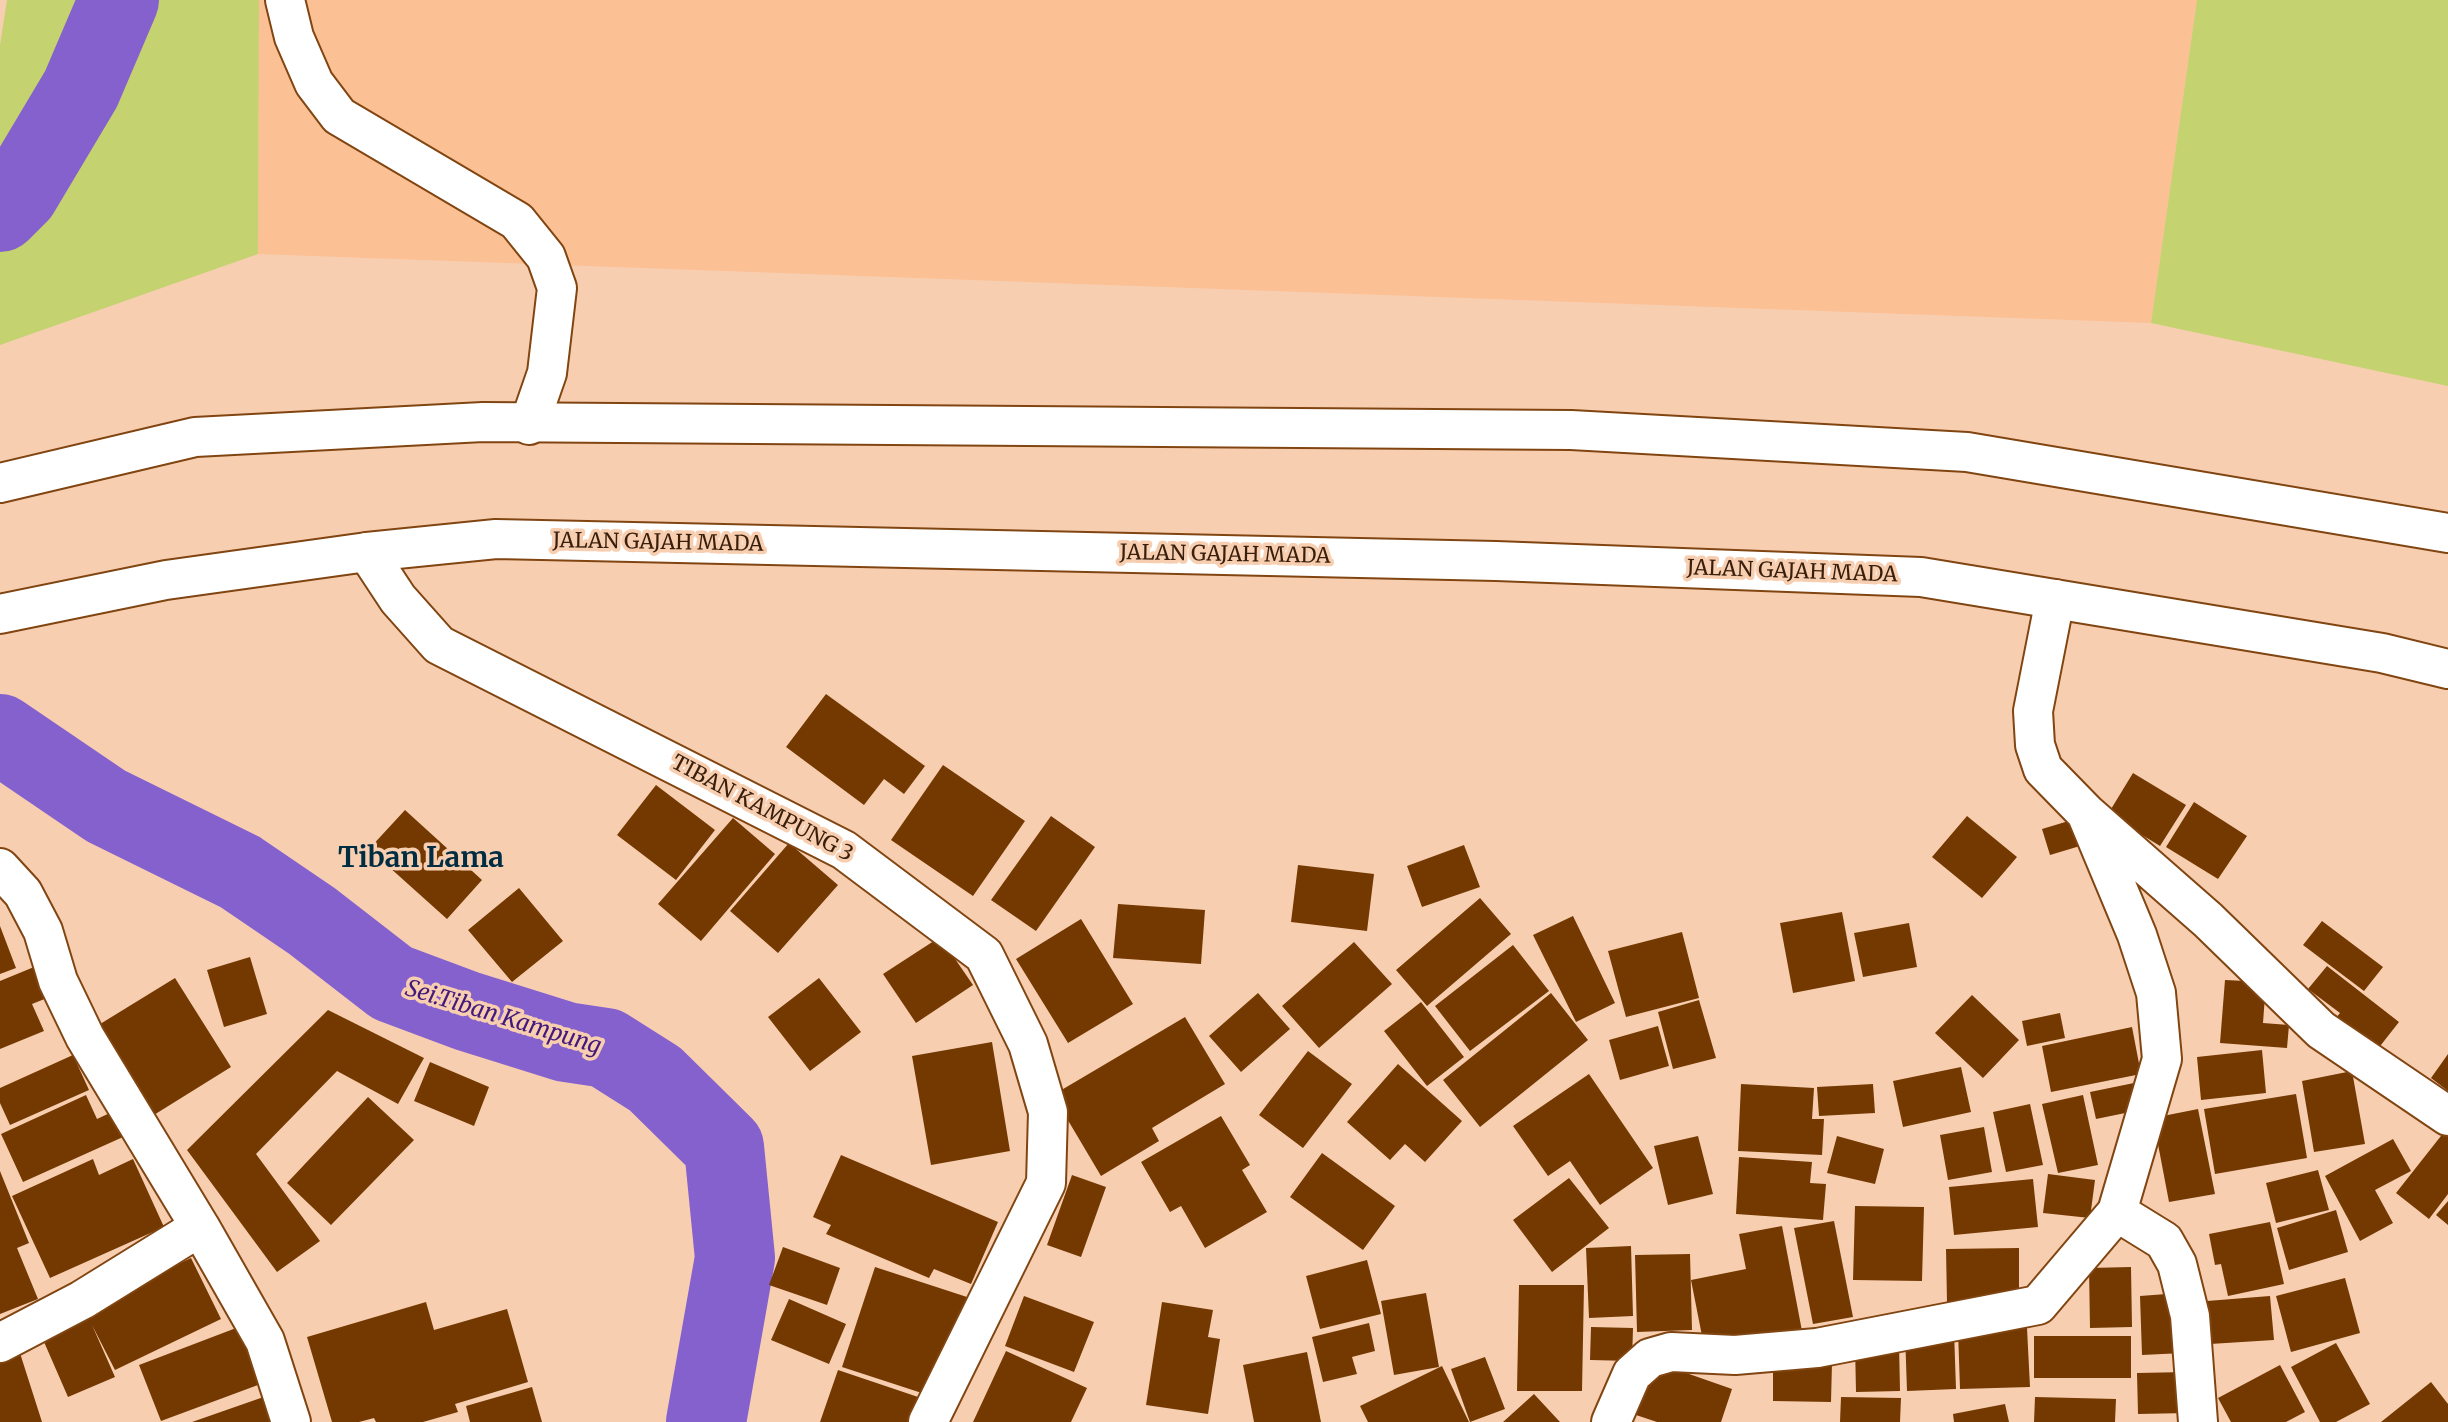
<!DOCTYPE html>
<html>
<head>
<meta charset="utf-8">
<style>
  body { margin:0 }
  canvas { display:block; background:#f8ceb1 }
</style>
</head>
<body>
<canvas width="2448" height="1422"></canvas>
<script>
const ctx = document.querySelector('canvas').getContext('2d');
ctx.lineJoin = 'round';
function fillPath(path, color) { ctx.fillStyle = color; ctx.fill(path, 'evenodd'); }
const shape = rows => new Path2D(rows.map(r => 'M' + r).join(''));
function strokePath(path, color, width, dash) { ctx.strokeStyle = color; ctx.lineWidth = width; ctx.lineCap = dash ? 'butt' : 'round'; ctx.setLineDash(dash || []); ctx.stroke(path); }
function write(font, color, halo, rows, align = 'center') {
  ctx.font = font + ' Merriweather,serif'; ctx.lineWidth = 7; ctx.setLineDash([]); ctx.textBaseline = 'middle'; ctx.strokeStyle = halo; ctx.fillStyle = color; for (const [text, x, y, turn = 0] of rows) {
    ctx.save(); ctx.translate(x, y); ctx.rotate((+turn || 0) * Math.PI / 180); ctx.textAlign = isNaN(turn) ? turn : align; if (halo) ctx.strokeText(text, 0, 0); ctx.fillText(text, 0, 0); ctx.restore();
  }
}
fillPath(shape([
  [259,0,2197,0,2151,323,258,254]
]), '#fcc095');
fillPath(shape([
  [7,0,259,0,258,254,0,345,0,45],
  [2197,0,2448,0,2448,386,2151,323]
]), '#c4d26f');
strokePath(shape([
  [0,212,19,193,81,89,119,0],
  [0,734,106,806,240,872,312,921,392,983,467,1011,566,1042,606,1048,655,1079,724,1147,735,1258,706,1422]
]), '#8561ce', 80);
fillPath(shape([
  [826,694,925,766,904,794,884,779,864,805,786,747],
  [943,765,1025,821,973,896,891,840],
  [2133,773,2186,805,2160,846,2108,814],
  [656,785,715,830,676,880,617,835],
  [2194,802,2247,836,2218,879,2166,847],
  [405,810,482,880,447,919,369,849],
  [1051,816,1095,847,1036,931,991,900],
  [1967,816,2017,857,1982,898,1932,857],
  [733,818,775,854,701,941,658,904],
  [2072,820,2080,846,2050,855,2042,829],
  [789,843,838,885,778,953,730,911],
  [1464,845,1480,887,1422,907,1407,866],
  [1298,865,1374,874,1367,931,1291,922],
  [519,888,563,941,512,982,468,930],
  [1480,898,1511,934,1427,1006,1396,970],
  [1118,904,1205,910,1201,964,1113,958],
  [1842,912,1855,981,1793,993,1780,923],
  [1573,916,1615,1003,1576,1022,1533,935],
  [1081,919,1133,1004,1068,1043,1016,959],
  [2322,921,2383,967,2364,991,2303,945],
  [1909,923,1917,967,1863,977,1854,933],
  [0,926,16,968,0,974],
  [1682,932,1699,998,1626,1017,1608,951],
  [940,937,973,985,916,1023,883,974],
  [1354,942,1392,984,1319,1048,1282,1006],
  [1513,945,1549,991,1470,1051,1435,1006],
  [250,957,267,1014,224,1027,207,970],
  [2327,966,2399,1022,2377,1050,2336,1018,2340,1013,2308,989],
  [34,967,47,998,32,1004,44,1031,0,1049,0,981],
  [175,978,231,1067,149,1118,92,1029],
  [819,978,861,1032,810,1071,768,1017],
  [2225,980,2266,982,2263,1023,2289,1025,2287,1048,2220,1043],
  [1258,993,1290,1029,1241,1072,1209,1036],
  [1551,993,1588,1040,1480,1127,1443,1080],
  [1972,995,2019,1040,1983,1078,1935,1033],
  [1699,1000,1716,1058,1673,1069,1658,1012],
  [1421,1002,1464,1057,1427,1086,1384,1031],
  [328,1010,424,1058,398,1104,337,1071,256,1154,320,1241,277,1272,187,1150],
  [2060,1013,2065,1038,2027,1046,2022,1021],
  [1185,1017,1225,1084,1152,1128,1159,1141,1101,1176,1053,1095],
  [1658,1026,1669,1066,1620,1080,1609,1040],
  [2132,1027,2141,1074,2051,1092,2042,1046],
  [992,1042,1010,1151,931,1165,912,1056],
  [2262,1050,2266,1093,2201,1100,2197,1057],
  [1308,1051,1352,1084,1303,1148,1259,1115],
  [2448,1054,2448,1091,2431,1078],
  [73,1055,89,1090,10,1125,0,1103,0,1088],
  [430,1062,489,1087,474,1126,414,1101],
  [1398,1064,1462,1121,1425,1162,1405,1144,1390,1160,1347,1122],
  [1961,1067,1971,1112,1903,1127,1893,1081],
  [2352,1071,2365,1144,2314,1152,2302,1081],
  [1589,1074,1653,1168,1600,1205,1570,1161,1548,1176,1513,1126],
  [2134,1083,2140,1110,2096,1119,2090,1092],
  [1741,1084,1814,1088,1812,1119,1824,1119,1822,1155,1738,1151],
  [1873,1084,1875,1113,1819,1116,1817,1087],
  [2296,1094,2307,1158,2215,1174,2204,1109],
  [86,1095,97,1119,112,1112,123,1137,23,1182,1,1134],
  [2083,1095,2098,1165,2058,1173,2042,1104],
  [368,1097,414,1140,331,1225,287,1183],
  [2030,1104,2043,1165,2006,1172,1993,1112],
  [2198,1109,2215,1194,2169,1202,2153,1118],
  [1221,1116,1250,1165,1242,1170,1267,1212,1205,1248,1181,1206,1170,1212,1141,1162],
  [1984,1127,1992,1172,1948,1180,1940,1135],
  [2448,1127,2448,1194,2429,1219,2396,1193],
  [1698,1136,1713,1194,1668,1205,1654,1146],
  [1837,1136,1884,1149,1875,1184,1827,1173],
  [2393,1139,2411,1171,2375,1190,2393,1223,2360,1241,2325,1176],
  [1322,1153,1395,1206,1363,1250,1290,1197],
  [841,1155,998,1222,971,1284,934,1269,929,1278,826,1234,831,1225,813,1217],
  [1739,1157,1812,1162,1810,1183,1826,1184,1823,1220,1736,1214],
  [93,1159,99,1175,133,1159,164,1227,50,1278,12,1196],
  [2318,1170,2329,1210,2276,1223,2266,1183],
  [0,1171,29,1243,17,1248,38,1299,0,1314],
  [2048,1174,2095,1180,2090,1218,2043,1213],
  [1072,1175,1106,1187,1081,1257,1047,1245],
  [1569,1178,1609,1228,1552,1272,1513,1220],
  [2033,1179,2038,1227,1954,1235,1949,1187],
  [2448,1201,2448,1225,2436,1215],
  [1855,1206,1924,1207,1922,1281,1853,1280],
  [2336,1210,2348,1252,2289,1270,2277,1228],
  [1834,1221,1853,1317,1813,1324,1794,1228],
  [2270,1222,2284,1284,2228,1296,2221,1264,2215,1265,2209,1234],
  [1782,1226,1802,1331,1705,1351,1691,1280,1746,1269,1739,1234],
  [1631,1246,1633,1316,1589,1318,1586,1248],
  [783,1247,840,1268,827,1305,769,1285],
  [2019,1248,2019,1302,1947,1303,1946,1249],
  [1690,1254,1692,1330,1637,1332,1635,1255],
  [191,1258,221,1319,115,1370,92,1325,115,1377,68,1397,41,1335,85,1309],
  [1367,1260,1381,1314,1320,1329,1306,1276],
  [875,1267,967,1297,934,1397,842,1367],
  [2131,1267,2132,1327,2090,1328,2089,1268],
  [2345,1278,2360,1333,2291,1352,2276,1296],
  [1519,1285,1584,1285,1582,1391,1517,1391],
  [1426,1293,1439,1367,1394,1375,1381,1301],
  [2180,1293,2183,1353,2142,1355,2140,1296],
  [1024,1296,1094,1322,1074,1372,1005,1346],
  [2270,1296,2274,1340,2210,1344,2207,1301],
  [789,1299,846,1324,829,1364,771,1340],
  [426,1302,434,1330,507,1309,528,1382,455,1404,458,1412,423,1422,376,1422,374,1418,359,1422,332,1422,307,1337],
  [1162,1302,1213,1310,1208,1337,1220,1339,1208,1414,1146,1405],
  [1369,1323,1375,1351,1352,1357,1357,1374,1323,1382,1312,1337],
  [244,1325,266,1382,161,1421,139,1365],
  [1591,1327,1633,1328,1632,1361,1590,1360],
  [2027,1328,2030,1387,1960,1389,1958,1330],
  [1954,1331,1956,1389,1907,1391,1905,1333],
  [2034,1336,2131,1336,2131,1378,2034,1378],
  [1899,1343,1900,1391,1856,1392,1855,1344],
  [2336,1343,2370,1404,2336,1422,2320,1422,2291,1367],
  [19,1350,42,1422,0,1422,0,1356],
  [1006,1351,1087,1388,1071,1422,973,1422],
  [1307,1352,1321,1422,1254,1422,1243,1365],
  [1485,1357,1505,1409,1470,1422,1451,1369],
  [1652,1361,1732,1389,1721,1422,1657,1422,1633,1414],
  [1773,1362,1832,1363,1831,1402,1773,1401],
  [2280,1365,2305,1412,2286,1422,2231,1422,2218,1398],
  [1442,1366,1469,1422,1368,1422,1360,1406],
  [838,1370,924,1399,916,1422,820,1422],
  [2188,1372,2188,1413,2138,1414,2137,1373],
  [2431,1382,2448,1404,2448,1422,2381,1422],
  [532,1387,542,1422,470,1422,466,1406],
  [275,1393,285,1422,192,1422],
  [1534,1394,1560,1422,1503,1422],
  [1841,1397,1901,1398,1900,1422,1840,1422],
  [2035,1397,2116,1399,2115,1422,2034,1422],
  [2005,1404,2009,1422,1954,1422,1953,1414]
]), '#733900');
const minor = shape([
  [285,0,294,37,314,83,339,116,517,221,546,257,557,288,547,373,529,425],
  [367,552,398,599,439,645,844,850,984,955,1028,1044,1048,1112,1046,1183,928,1422],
  [2055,599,2033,711,2035,745,2043,769,2086,813,2208,920,2321,1030,2448,1116],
  [0,868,23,893,43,931,58,981,85,1037,200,1227,82,1300,0,1343],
  [2117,1212,2164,1241,2177,1264,2190,1316,2198,1422],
  [200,1227,265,1341,291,1422],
  [1611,1422,1632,1374,1650,1358,1671,1352,1735,1355,1817,1348,2038,1305,2117,1212,2162,1059,2156,993,2137,935,2086,813]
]);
const highway = shape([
  [0,483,195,437,483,422,1571,430,1967,452,2448,533],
  [0,614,166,580,367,552,496,539,1496,561,1921,577,2382,653,2448,669]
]);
strokePath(minor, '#814511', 42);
strokePath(highway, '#814511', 42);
strokePath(minor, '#fff', 38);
strokePath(highway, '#fff', 38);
write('21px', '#391f0b', '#f8ceb1', [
  ["JALAN GAJAH MADA",658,543,1],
  ["JALAN GAJAH MADA",1225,555,1],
  ["JALAN GAJAH MADA",1792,572,2],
  ["TIBAN KAMPUNG 3",762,809,28]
]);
write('italic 23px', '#42197c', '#f8ceb1', [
  ["Sei.Tiban Kampung",503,1018,17]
]);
write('bold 28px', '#002d42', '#f8ceb1', [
  ["Tiban Lama",421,859]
]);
</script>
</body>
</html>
